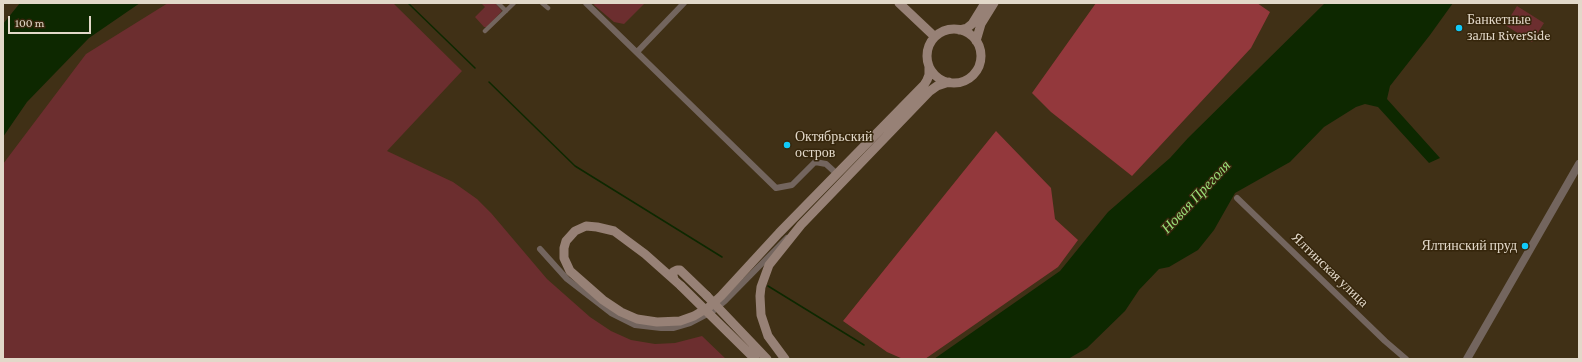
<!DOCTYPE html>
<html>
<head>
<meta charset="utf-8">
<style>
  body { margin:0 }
  #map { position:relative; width:1582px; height:362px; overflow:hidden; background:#403016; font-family:"Crimson Pro",serif }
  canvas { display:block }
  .frame { position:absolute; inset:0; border:4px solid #e2d8c9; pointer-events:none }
  .scale { position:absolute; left:8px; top:16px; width:83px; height:18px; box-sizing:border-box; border:2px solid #e2d8c9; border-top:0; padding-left:5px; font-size:12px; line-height:14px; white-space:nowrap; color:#e2d8c9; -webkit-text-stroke:3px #36260c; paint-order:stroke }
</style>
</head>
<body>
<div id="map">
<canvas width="1582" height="362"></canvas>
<div class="frame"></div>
<div class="scale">100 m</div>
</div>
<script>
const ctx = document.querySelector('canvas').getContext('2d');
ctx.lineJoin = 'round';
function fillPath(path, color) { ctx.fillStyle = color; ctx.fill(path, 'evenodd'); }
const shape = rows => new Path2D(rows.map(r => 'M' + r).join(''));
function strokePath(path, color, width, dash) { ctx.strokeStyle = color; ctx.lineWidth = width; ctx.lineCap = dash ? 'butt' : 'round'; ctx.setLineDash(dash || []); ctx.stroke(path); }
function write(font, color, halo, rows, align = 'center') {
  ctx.font = font + ' "Crimson Pro",serif'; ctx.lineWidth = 3; ctx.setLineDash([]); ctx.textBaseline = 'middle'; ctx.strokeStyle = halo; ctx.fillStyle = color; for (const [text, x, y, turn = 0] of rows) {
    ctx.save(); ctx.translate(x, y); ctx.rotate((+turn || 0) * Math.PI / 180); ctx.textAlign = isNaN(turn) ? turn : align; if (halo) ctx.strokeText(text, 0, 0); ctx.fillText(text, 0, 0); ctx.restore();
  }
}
fillPath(shape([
  [168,3,393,3,462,71,387,151,453,182,477,199,491,213,547,279,590,317,611,331,631,340,655,344,675,343,702,336,726,359,3,359,3,164,86,54],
  [481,3,495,3,502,11,487,27,484,27,475,17,485,7],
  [595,3,645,3,624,24,614,22,594,5],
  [1517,6,1544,23,1532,42,1505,25]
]), '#6c2e2f');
fillPath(shape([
  [1096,3,1257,3,1270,12,1251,48,1132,176,1051,112,1032,93],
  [996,131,1051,188,1055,219,1078,240,1058,267,925,359,903,359,887,352,843,321]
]), '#93383c');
fillPath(shape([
  [20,3,140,3,89,38,27,102,3,137,3,24],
  [1325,3,1453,3,1430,35,1390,86,1387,99,1440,158,1429,163,1378,107,1365,104,1356,107,1324,127,1290,162,1235,193,1214,230,1198,250,1169,267,1159,269,1139,290,1125,311,1087,348,1068,359,934,359,1060,271,1108,212,1170,158,1188,138]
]), '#0d2800');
strokePath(shape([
  [408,3,475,68],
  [489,82,575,166,722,257],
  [768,286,864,345]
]), '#0d2800', 1.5);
strokePath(shape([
  [498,3,506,11],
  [542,3,548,8],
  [485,31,514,3]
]), '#73655e', 4.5);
strokePath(shape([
  [586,3,776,188,792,185,815,162,826,164,837,174],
  [637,52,684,3],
  [1237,198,1385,341,1406,359],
  [540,249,567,279,611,313,635,325,661,328,673,328,690,323,713,311,725,301,787,238]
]), '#73655e', 6);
strokePath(shape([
  [1467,359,1579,164]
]), '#73655e', 8);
strokePath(shape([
  [899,3,935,37],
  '927 56a27 27 0 1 1 54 0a27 27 0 1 1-54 0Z',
  [959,30,967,28,972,24,985,3],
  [976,41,981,24,994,3],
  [674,279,673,276,673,272,677,270,680,270,707,296],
  [681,286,645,254,614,231,597,227,586,226,575,231,566,241,564,248,564,258,570,271,603,300,621,312,637,319,657,322,680,321,694,316,709,307,721,296,779,233,924,85,927,80,929,75,929,66],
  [785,359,768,336,761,315,760,296,761,287,769,265,801,225,930,91,937,86,949,82]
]), '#978176', 9);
strokePath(shape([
  [681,286,755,359],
  [707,296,767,359]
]), '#978176', 9);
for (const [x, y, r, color] of [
  [1459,28,4,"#10cafa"],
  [787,145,4,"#10cafa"],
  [1525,246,4,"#10cafa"]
]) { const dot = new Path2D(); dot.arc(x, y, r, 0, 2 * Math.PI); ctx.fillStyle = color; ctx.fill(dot); strokePath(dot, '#36260c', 1.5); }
write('14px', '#e2d8c9', '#36260c', [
  ["Банкетные",1467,20],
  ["залы RiverSide",1467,36],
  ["Октябрьский",795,137],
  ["остров",795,153],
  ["Ялтинский пруд",1517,246,"right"]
], 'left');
write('14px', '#e2d8c9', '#36260c', [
  ["Ялтинская улица",1330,270,44]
]);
write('italic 15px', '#99df78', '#36260c', [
  ["Новая Преголя",1196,197,-47]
]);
</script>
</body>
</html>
